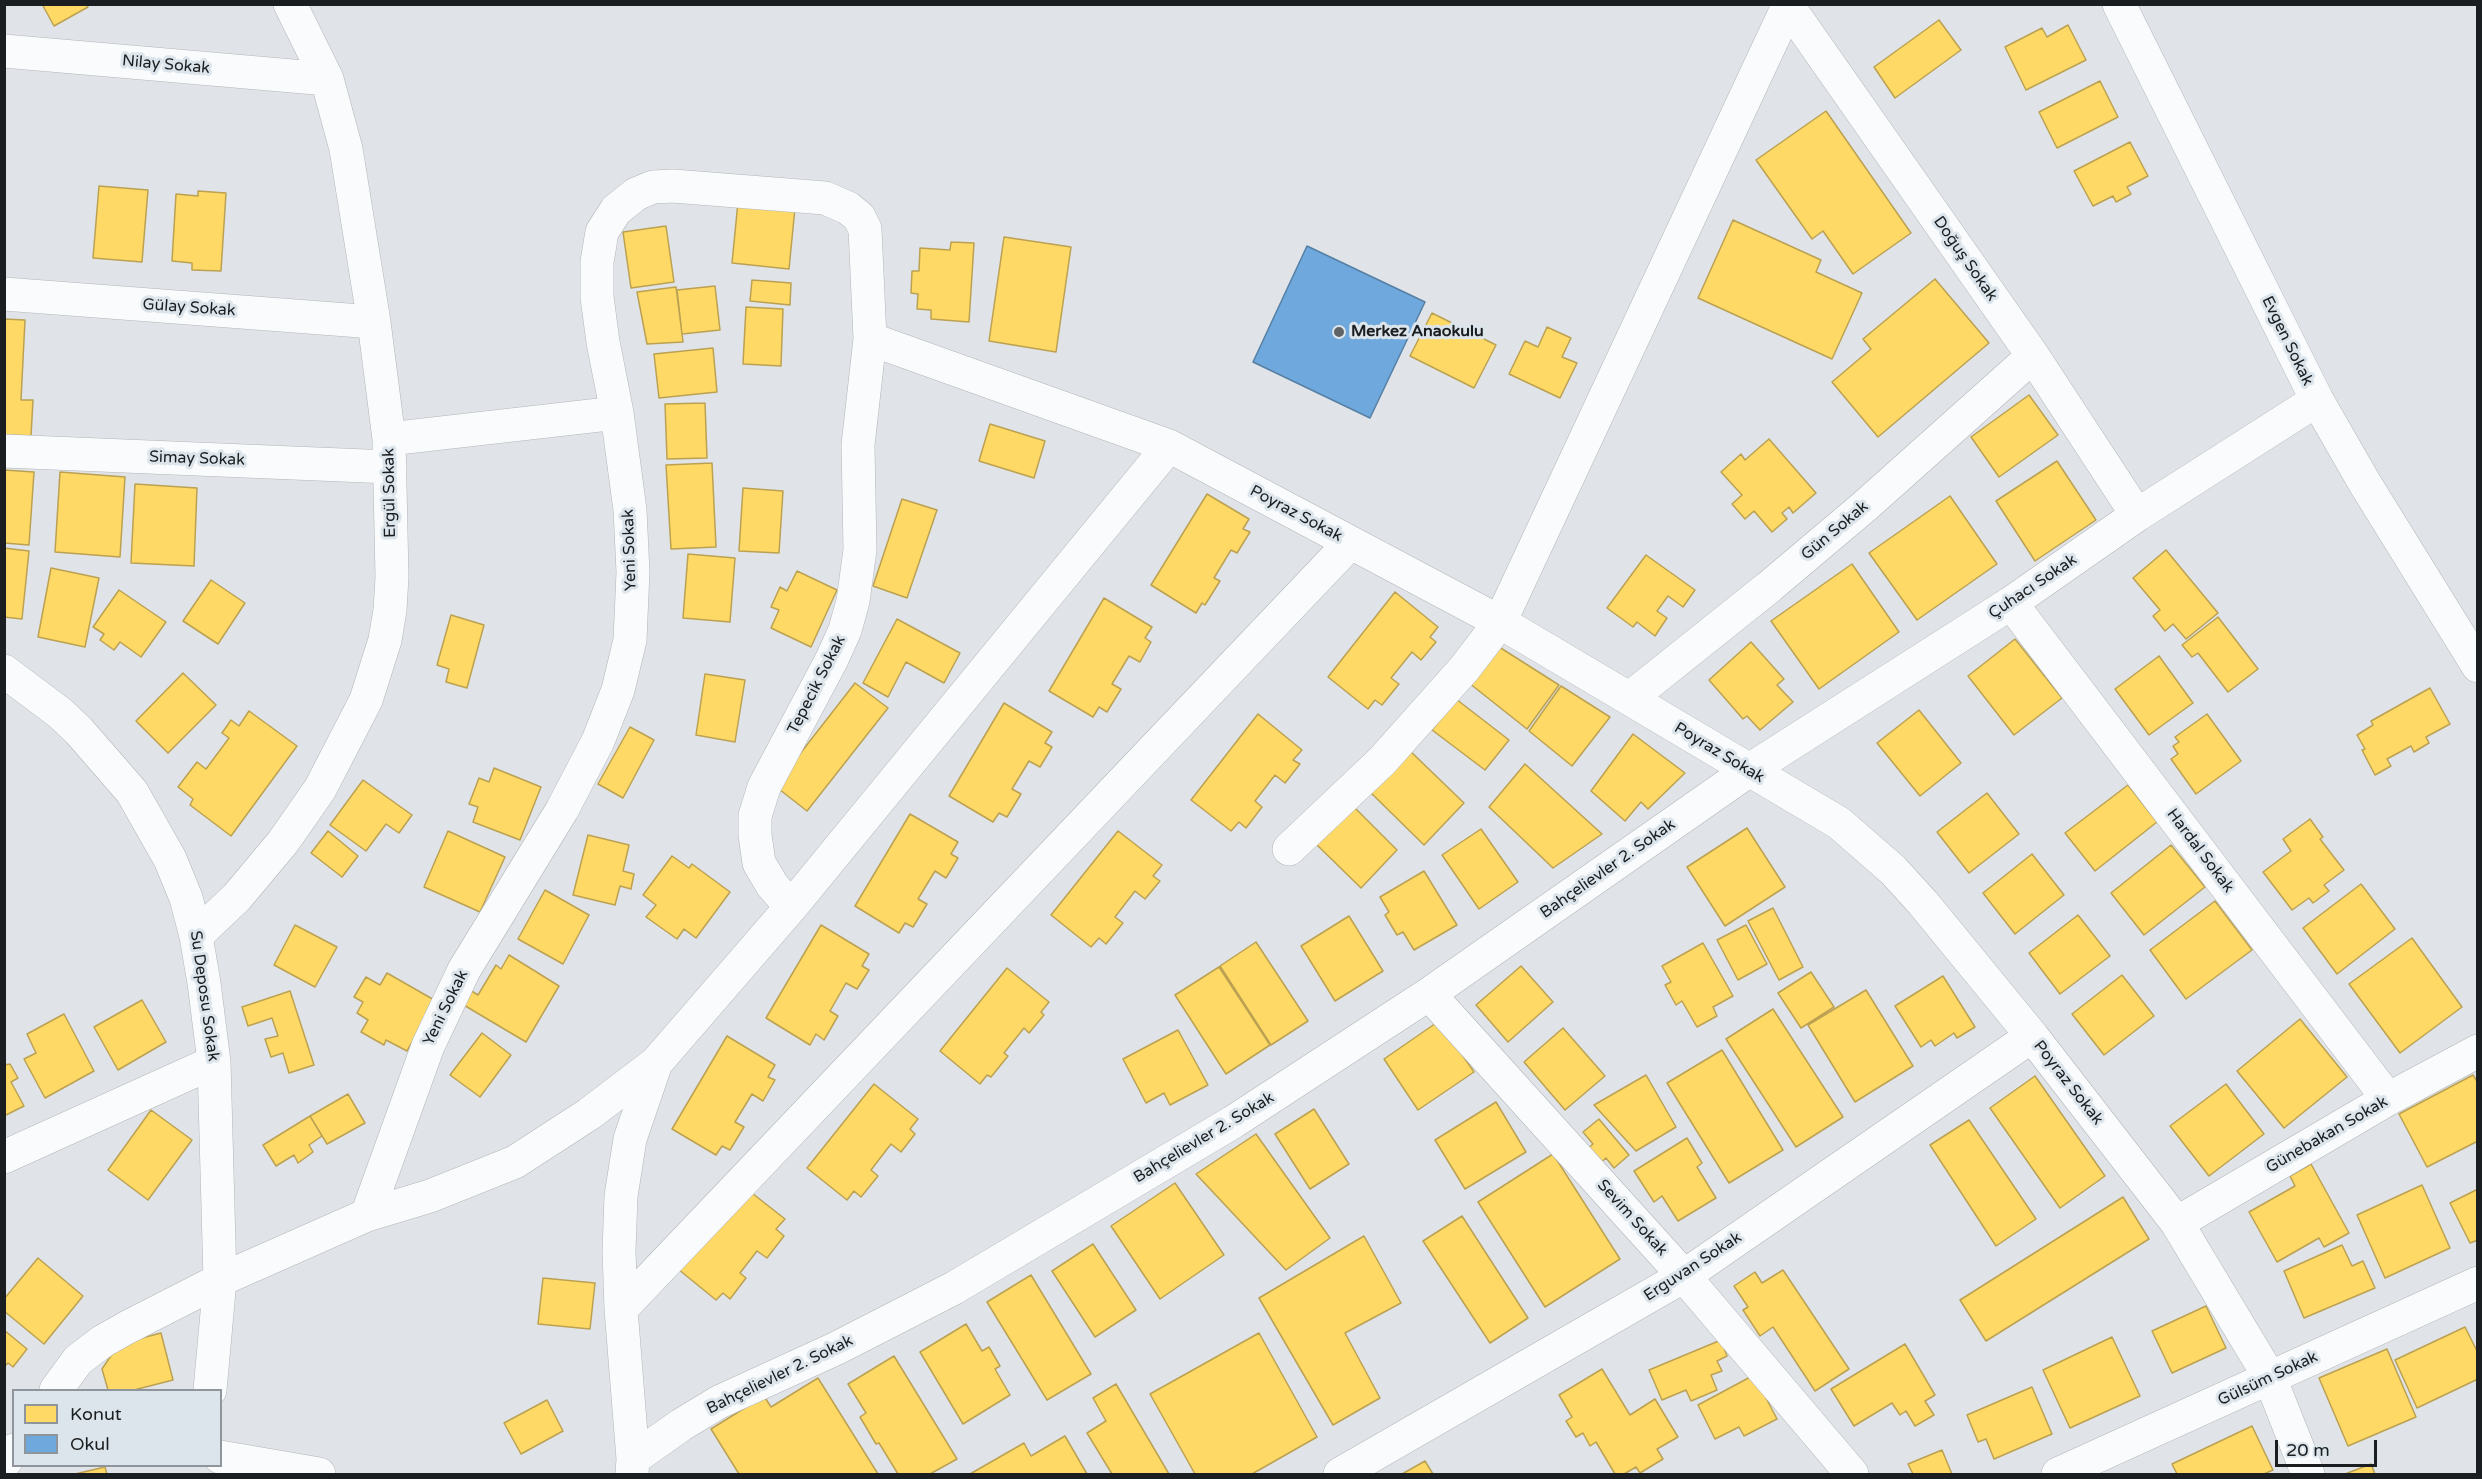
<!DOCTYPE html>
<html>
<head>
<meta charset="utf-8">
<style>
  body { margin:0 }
  #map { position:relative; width:2482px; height:1479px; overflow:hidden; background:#e0e4e8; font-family:"Varela Round",sans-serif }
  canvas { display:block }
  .frame { position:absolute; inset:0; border:6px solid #1b1e20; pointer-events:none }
  .legend { position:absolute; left:12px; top:1389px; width:210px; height:78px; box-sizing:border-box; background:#dce5eb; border:2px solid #8f959a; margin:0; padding:8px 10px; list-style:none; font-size:18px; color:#1b1e20 }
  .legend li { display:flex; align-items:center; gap:12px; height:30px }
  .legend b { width:30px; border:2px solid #8f959a }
  .scale { position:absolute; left:2275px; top:1440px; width:102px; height:27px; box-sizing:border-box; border:3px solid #1b1e20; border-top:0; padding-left:8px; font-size:18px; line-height:21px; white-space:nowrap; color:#1b1e20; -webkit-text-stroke:4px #dce5eb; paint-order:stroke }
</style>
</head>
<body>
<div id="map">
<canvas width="2482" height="1479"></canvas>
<div class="frame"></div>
<ul class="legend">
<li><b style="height:16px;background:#ffd966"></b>Konut</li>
<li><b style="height:16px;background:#6fa8dc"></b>Okul</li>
</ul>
<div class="scale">20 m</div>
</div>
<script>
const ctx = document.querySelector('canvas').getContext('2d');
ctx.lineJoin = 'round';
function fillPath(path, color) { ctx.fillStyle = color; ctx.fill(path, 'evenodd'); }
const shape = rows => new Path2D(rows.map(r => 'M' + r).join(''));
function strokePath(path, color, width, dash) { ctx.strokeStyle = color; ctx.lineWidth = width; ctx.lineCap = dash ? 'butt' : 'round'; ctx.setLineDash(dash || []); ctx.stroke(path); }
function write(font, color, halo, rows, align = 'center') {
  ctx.font = font + ' "Varela Round",sans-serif'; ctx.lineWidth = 6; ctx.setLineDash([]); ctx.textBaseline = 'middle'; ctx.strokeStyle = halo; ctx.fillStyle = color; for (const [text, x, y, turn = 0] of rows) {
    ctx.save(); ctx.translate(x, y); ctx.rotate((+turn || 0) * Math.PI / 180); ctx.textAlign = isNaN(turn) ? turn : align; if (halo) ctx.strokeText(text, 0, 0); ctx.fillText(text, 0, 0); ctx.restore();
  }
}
const homes = shape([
  [42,4,86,4,88,7,54,26,42,4],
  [1939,20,1961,50,1895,98,1874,67,1939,20],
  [2068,25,2086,60,2026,90,2005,47,2042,28,2047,37,2068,25],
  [2100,81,2118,117,2057,148,2039,112,2100,81],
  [1826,111,1911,233,1853,274,1823,231,1812,239,1756,160,1826,111],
  [2130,142,2148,176,2127,187,2131,194,2116,202,2113,196,2093,206,2074,171,2130,142],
  [99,186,148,190,142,262,93,258,99,186],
  [198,191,226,193,221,271,192,270,192,263,172,261,176,194,198,196,198,191],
  [738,202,795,208,789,269,732,263,738,202],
  [1733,220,1821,260,1816,272,1862,293,1832,359,1698,298,1733,220],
  [666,226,674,282,631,288,623,232,666,226],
  [1004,237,1071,247,1056,352,989,341,1004,237],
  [951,242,974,243,969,322,931,319,931,310,917,309,918,294,911,293,912,271,919,271,920,248,950,250,951,242],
  [1935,279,1989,343,1878,437,1832,382,1871,349,1863,339,1935,279],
  [752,280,791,283,790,305,750,301,752,280],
  [715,286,720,330,682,334,677,290,715,286],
  [676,287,683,342,647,344,637,292,676,287],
  [746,307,783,309,781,366,743,364,746,307],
  [1432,313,1496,345,1474,388,1410,356,1432,313],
  [4,319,25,320,21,400,33,400,31,436,4,435,4,319],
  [1547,327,1571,338,1562,357,1577,363,1560,398,1509,374,1525,341,1538,347,1547,327],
  [713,348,717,392,659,398,654,354,713,348],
  [2029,395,2058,435,1999,477,1971,437,2029,395],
  [705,403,707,458,667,459,665,404,705,403],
  [990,424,1045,441,1034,478,979,461,990,424],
  [1769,439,1816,493,1793,513,1789,507,1782,513,1787,519,1772,532,1754,511,1745,519,1732,504,1742,495,1721,472,1741,454,1745,460,1769,439],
  [2057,461,2096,520,2035,561,1996,501,2057,461],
  [712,463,716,547,671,549,666,465,712,463],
  [4,470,34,472,29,545,4,543,4,470],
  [60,472,125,477,120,557,55,552,60,472],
  [135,484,197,488,194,566,131,563,135,484],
  [743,488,783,491,779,553,739,551,743,488],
  [1207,494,1249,519,1243,529,1250,532,1237,553,1231,550,1214,578,1220,581,1205,605,1202,603,1196,613,1151,585,1207,494],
  [1950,496,1997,564,1917,620,1869,553,1950,496],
  [902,499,937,510,907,598,873,586,902,499],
  [4,548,29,551,22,619,4,617,4,548],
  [2166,550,2218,613,2186,639,2173,624,2165,631,2153,616,2160,610,2133,578,2166,550],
  [688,554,735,558,730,622,683,618,688,554],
  [1646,555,1695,590,1683,607,1668,596,1657,611,1667,618,1655,636,1637,622,1633,627,1607,608,1646,555],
  [1852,564,1899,632,1819,689,1771,621,1852,564],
  [51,568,99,578,85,647,38,637,51,568],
  [797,571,837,590,811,647,771,628,779,610,771,607,780,587,787,591,797,571],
  [211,580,245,603,218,644,183,621,211,580],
  [119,590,166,622,141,657,120,642,114,650,100,640,104,634,93,627,119,590],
  [1395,592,1438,627,1430,637,1436,642,1421,660,1412,652,1391,678,1399,684,1382,705,1375,700,1368,709,1328,677,1395,592],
  [1104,598,1152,627,1145,638,1151,642,1140,662,1129,656,1112,684,1121,689,1107,712,1099,707,1093,717,1049,691,1104,598],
  [451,615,484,625,467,688,446,682,449,669,437,665,451,615],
  [2218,617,2258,669,2228,692,2198,653,2192,657,2182,645,2218,617],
  [897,619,960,653,944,683,906,662,888,697,863,683,897,619],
  [2015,639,2062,698,2014,735,1968,676,2015,639],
  [1751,642,1784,679,1777,685,1793,702,1760,730,1747,716,1743,719,1709,680,1751,642],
  [1496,645,1559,685,1527,729,1469,683,1496,645],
  [2159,656,2193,703,2149,735,2115,689,2159,656],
  [183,673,216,705,168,753,136,721,183,673],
  [705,674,745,680,735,742,696,735,705,674],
  [855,683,888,708,807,811,775,786,855,683],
  [1561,686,1610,717,1572,766,1529,731,1561,686],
  [2430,688,2450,724,2426,737,2429,743,2414,752,2411,746,2387,759,2391,766,2375,775,2362,750,2365,749,2357,735,2373,725,2371,721,2430,688],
  [1456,699,1509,740,1485,770,1432,730,1456,699],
  [1004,703,1052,732,1045,743,1052,747,1040,767,1029,761,1012,789,1021,794,1007,817,999,813,993,822,949,796,1004,703],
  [1919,710,1961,763,1920,796,1877,743,1919,710],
  [249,711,297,746,231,836,190,805,193,799,178,787,197,762,206,769,229,738,222,733,231,720,239,726,249,711],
  [1258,714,1302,750,1293,760,1300,764,1285,783,1275,775,1255,801,1262,807,1246,828,1239,822,1231,831,1191,800,1258,714],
  [2207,714,2241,761,2196,794,2171,759,2178,754,2173,746,2179,742,2175,737,2207,714],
  [630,727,654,740,623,798,598,784,630,727],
  [1633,734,1685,773,1648,809,1641,802,1625,821,1591,791,1633,734],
  [1406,747,1464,803,1424,845,1366,788,1406,747],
  [1525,764,1602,834,1553,868,1489,807,1525,764],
  [494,768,541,787,520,840,473,822,478,807,469,804,479,778,489,782,494,768],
  [363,780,412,815,399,833,386,824,366,851,330,825,363,780],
  [2128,785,2157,822,2095,871,2065,833,2128,785],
  [1987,793,2019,834,1969,873,1937,832,1987,793],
  [1353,806,1397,850,1361,888,1316,844,1353,806],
  [910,814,958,842,951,854,958,858,946,878,935,871,918,899,927,904,913,927,905,923,899,933,855,906,910,814],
  [2310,819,2323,837,2320,839,2344,870,2324,885,2329,891,2313,903,2309,898,2292,910,2263,872,2291,851,2283,839,2310,819],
  [1747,828,1785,887,1725,926,1687,867,1747,828],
  [1481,829,1518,882,1479,909,1442,855,1481,829],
  [328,831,358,856,342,877,311,853,328,831],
  [448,831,505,857,480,912,424,887,448,831],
  [1118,831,1162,865,1153,876,1160,881,1145,899,1135,891,1115,917,1123,923,1106,944,1099,938,1091,947,1051,915,1118,831],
  [588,835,629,845,623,871,634,874,631,889,620,886,615,905,573,895,588,835],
  [2171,845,2205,887,2144,935,2111,893,2171,845],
  [2032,854,2064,895,2015,934,1983,893,2032,854],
  [672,856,689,868,692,864,730,892,696,938,684,929,677,939,646,917,656,905,643,895,672,856],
  [1424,871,1457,925,1414,950,1403,932,1397,935,1385,915,1389,912,1380,897,1424,871],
  [2361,884,2395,929,2337,974,2303,928,2361,884],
  [545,890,589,915,563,964,518,939,545,890],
  [2215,901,2252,950,2186,999,2150,950,2215,901],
  [1773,908,1803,967,1779,980,1748,921,1773,908],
  [2078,915,2110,956,2060,994,2029,953,2078,915],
  [1349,916,1383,971,1335,1001,1301,946,1349,916],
  [295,925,337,947,315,987,274,965,295,925],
  [821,925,869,954,862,966,869,970,857,989,846,983,830,1011,838,1016,824,1040,816,1034,810,1045,766,1018,821,925],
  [1746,925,1767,964,1738,980,1717,940,1746,925],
  [2412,938,2462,1007,2400,1053,2349,984,2412,938],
  [1256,942,1308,1021,1271,1045,1220,966,1256,942],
  [1703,943,1733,996,1713,1007,1717,1016,1697,1027,1682,1001,1676,1005,1665,985,1671,982,1662,966,1703,943],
  [509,955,559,986,526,1042,462,1004,470,990,478,995,496,965,501,969,509,955],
  [1521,966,1553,1002,1508,1042,1476,1005,1521,966],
  [1219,967,1270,1045,1226,1074,1175,995,1219,967],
  [1007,968,1049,1002,1041,1012,1044,1015,1029,1033,1024,1028,1004,1053,1008,1056,991,1077,987,1075,980,1084,940,1051,1007,968],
  [1811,972,1834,1007,1801,1028,1778,993,1811,972],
  [387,973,436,1001,407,1051,386,1040,384,1045,361,1032,368,1020,357,1013,363,1002,354,997,366,977,380,985,387,973],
  [2122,975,2154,1016,2104,1055,2072,1014,2122,975],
  [1943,976,1975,1027,1957,1038,1954,1033,1935,1046,1931,1040,1921,1047,1895,1006,1943,976],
  [1866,990,1913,1066,1855,1102,1808,1025,1866,990],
  [290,991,314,1065,289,1073,283,1053,271,1057,265,1039,278,1036,272,1018,248,1026,242,1007,290,991],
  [142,1000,166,1042,118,1070,94,1027,142,1000],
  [1773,1009,1843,1117,1796,1147,1726,1039,1773,1009],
  [64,1014,94,1071,45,1098,24,1059,36,1053,27,1034,64,1014],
  [2300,1019,2347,1077,2284,1128,2237,1071,2300,1019],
  [1439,1021,1474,1072,1418,1110,1384,1059,1439,1021],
  [1563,1028,1605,1076,1565,1110,1524,1062,1563,1028],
  [1178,1030,1208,1085,1170,1105,1164,1093,1146,1103,1123,1059,1178,1030],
  [482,1033,511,1055,480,1097,450,1075,482,1033],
  [727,1036,775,1065,768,1077,775,1080,763,1101,752,1094,735,1122,744,1127,730,1150,722,1146,716,1155,672,1129,727,1036],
  [1722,1050,1783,1150,1729,1183,1667,1083,1722,1050],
  [10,1064,18,1078,11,1082,24,1106,4,1116,4,1065,10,1064],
  [1646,1075,1676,1127,1636,1151,1594,1105,1646,1075],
  [2473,1075,2478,1083,2478,1141,2427,1167,2399,1114,2473,1075],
  [2035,1076,2105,1176,2060,1208,1990,1108,2035,1076],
  [874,1084,918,1119,910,1129,915,1134,901,1152,891,1144,871,1170,878,1176,861,1197,854,1191,847,1200,807,1168,874,1084],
  [2226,1084,2264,1134,2209,1176,2170,1126,2226,1084],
  [348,1094,365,1123,327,1144,310,1116,348,1094],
  [1496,1102,1526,1152,1465,1189,1435,1140,1496,1102],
  [1314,1109,1349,1164,1310,1189,1275,1134,1314,1109],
  [151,1110,192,1140,148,1200,108,1170,151,1110],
  [310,1116,322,1136,309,1145,313,1152,298,1163,294,1155,276,1166,263,1145,310,1116],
  [1599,1119,1629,1155,1614,1168,1606,1158,1597,1166,1585,1151,1593,1144,1583,1132,1599,1119],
  [1969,1120,2036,1219,1996,1246,1930,1145,1969,1120],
  [1256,1134,1330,1238,1286,1270,1196,1174,1256,1134],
  [1687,1138,1702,1163,1697,1167,1716,1198,1678,1221,1662,1196,1654,1202,1634,1171,1687,1138],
  [1553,1154,1620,1259,1545,1307,1478,1202,1553,1154],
  [2311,1164,2349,1233,2324,1247,2319,1238,2277,1262,2249,1212,2295,1186,2290,1176,2311,1164],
  [1175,1183,1224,1255,1160,1299,1111,1226,1175,1183],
  [2422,1185,2450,1248,2385,1278,2357,1215,2422,1185],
  [743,1186,785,1219,776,1229,784,1236,767,1258,757,1251,740,1273,746,1278,730,1299,723,1293,716,1300,678,1269,743,1186],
  [2478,1189,2478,1240,2470,1243,2450,1203,2478,1189],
  [2123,1197,2149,1239,1986,1341,1960,1300,2123,1197],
  [1462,1216,1528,1318,1490,1343,1423,1241,1462,1216],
  [1364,1236,1401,1303,1345,1333,1380,1398,1333,1425,1259,1298,1364,1236],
  [1093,1244,1136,1310,1095,1337,1052,1271,1093,1244],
  [2342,1245,2352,1266,2363,1261,2375,1288,2304,1318,2284,1271,2342,1245],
  [38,1258,83,1296,44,1344,4,1311,4,1299,38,1258],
  [1783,1270,1849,1369,1815,1391,1773,1327,1760,1336,1743,1310,1748,1307,1734,1286,1755,1272,1762,1283,1783,1270],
  [1031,1275,1091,1374,1047,1400,987,1302,1031,1275],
  [543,1278,595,1283,590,1329,538,1324,543,1278],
  [2206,1306,2226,1348,2172,1373,2152,1331,2206,1306],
  [966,1324,982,1351,989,1347,1000,1366,995,1369,1010,1395,963,1424,920,1352,966,1324],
  [2465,1327,2478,1353,2478,1379,2417,1408,2395,1360,2465,1327],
  [4,1330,27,1349,13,1367,8,1363,4,1367,4,1330],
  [161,1333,173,1380,134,1390,108,1390,102,1369,119,1344,161,1333],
  [1259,1333,1317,1437,1252,1474,1195,1474,1150,1394,1259,1333],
  [2112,1337,2140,1396,2070,1428,2043,1370,2112,1337],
  [1721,1340,1727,1356,1717,1361,1722,1371,1711,1375,1717,1390,1691,1401,1686,1390,1662,1400,1649,1370,1721,1340],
  [1905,1344,1935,1395,1925,1401,1934,1415,1915,1426,1906,1411,1900,1415,1892,1403,1854,1426,1831,1389,1905,1344],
  [2387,1349,2416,1417,2348,1446,2319,1378,2387,1349],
  [894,1356,957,1459,930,1474,898,1474,879,1443,876,1444,860,1417,866,1413,848,1384,894,1356],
  [1602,1369,1630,1415,1655,1399,1678,1437,1657,1449,1663,1459,1640,1473,1636,1467,1624,1474,1615,1474,1596,1442,1590,1446,1583,1433,1576,1437,1566,1421,1572,1417,1559,1395,1602,1369],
  [1754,1375,1777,1419,1744,1436,1739,1427,1715,1439,1698,1405,1754,1375],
  [818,1378,878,1474,739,1474,711,1429,764,1396,771,1407,818,1378],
  [1116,1384,1169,1474,1112,1474,1087,1433,1106,1421,1093,1398,1116,1384],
  [2032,1387,2052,1434,1994,1459,1986,1439,1978,1442,1967,1415,2032,1387],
  [547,1400,563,1431,521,1454,504,1423,547,1400],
  [2252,1426,2273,1470,2264,1474,2177,1474,2172,1464,2252,1426],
  [1065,1436,1087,1474,970,1474,1024,1443,1031,1456,1065,1436],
  [1942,1450,1952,1474,1913,1474,1908,1464,1942,1450],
  [1425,1461,1433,1474,1402,1474,1425,1461],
  [2371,1464,2375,1474,2345,1474,2371,1464],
  [105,1467,107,1474,75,1474,105,1467]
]);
fillPath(homes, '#ffd966');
strokePath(homes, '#bba151', 1.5);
const schools = shape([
  [1307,246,1425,302,1370,418,1253,362,1307,246]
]);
fillPath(schools, '#6fa8dc');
strokePath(schools, '#567fa4', 1.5);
const minor = shape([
  [2119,4,2317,400,2364,482,2478,666],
  [1788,6,2033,356,2137,515],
  [4,51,327,79],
  [4,294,374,322],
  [870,339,1169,446,1500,622,1839,823,1893,870,1923,903,2032,1036,2177,1223,2270,1378,2308,1474],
  [389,439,617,413],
  [4,451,390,467],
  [2011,603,2388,1099],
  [4,671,60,713,79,731,132,792,170,859,186,898,196,936,204,983,214,1062,220,1280,210,1390],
  [1630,698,1769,587,1865,506,2033,356],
  [1289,849,1382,761,1464,669,1500,622,1789,4],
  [196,936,237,897,283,842,320,789,366,700,385,640,390,610,392,577,389,439,374,322,346,149,327,79,290,4],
  [1429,994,1684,1276,1852,1474],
  [4,1157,214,1062],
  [367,1215,428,1046,464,970,562,810,598,741,618,690,630,640,633,572,630,510,617,413,603,342,597,297,597,262,602,232,616,210,636,194,653,187,673,186,825,198,848,208,859,217,865,229,870,339,858,445,860,550,853,601,845,630,832,659,764,787,755,816,755,835,759,863,772,885,791,907],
  [2177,1223,2388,1099,2478,1051],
  [621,1309,1350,543],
  [56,1390,78,1360,103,1341,126,1328,220,1280,367,1215,430,1196,515,1162,589,1114,656,1063],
  [220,1457,319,1474],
  [633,1459,681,1425,719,1402,837,1348,954,1288,1233,1122,1429,994,1748,771,2011,603,2137,515,2317,400],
  [4,1463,14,1450],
  [632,1474,633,1459,621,1309,619,1251,621,1196,630,1139,656,1063,791,907,1169,446],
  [1340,1474,1684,1276,2032,1036],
  [2058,1474,2478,1283]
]);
strokePath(minor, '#b2b5b8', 34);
strokePath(minor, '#fafbfc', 33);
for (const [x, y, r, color] of [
  [1339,332,6,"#606366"]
]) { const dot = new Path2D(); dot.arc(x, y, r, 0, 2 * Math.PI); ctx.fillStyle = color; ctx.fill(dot); strokePath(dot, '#dce5eb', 2); }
write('16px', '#1b1e20', '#dce5eb', [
  ["Nilay Sokak",166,65,5],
  ["Doğuş Sokak",1965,259,55],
  ["Gülay Sokak",189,308,4],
  ["Evgen Sokak",2287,341,64],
  ["Simay Sokak",197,459,2],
  ["Ergül Sokak",390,493,-91],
  ["Poyraz Sokak",1296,514,28],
  ["Gün Sokak",1835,531,-40],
  ["Yeni Sokak",630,550,-92],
  ["Çuhacı Sokak",2033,587,-34],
  ["Tepecik Sokak",817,685,-63],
  ["Poyraz Sokak",1719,753,31],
  ["Hardal Sokak",2200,851,53],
  ["Bahçelievler 2. Sokak",1608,869,-35],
  ["Su Deposu Sokak",204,996,82],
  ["Yeni Sokak",446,1008,-64],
  ["Poyraz Sokak",2068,1083,52],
  ["Günebakan Sokak",2327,1135,-30],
  ["Bahçelievler 2. Sokak",1204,1138,-31],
  ["Sevim Sokak",1632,1218,48],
  ["Erguvan Sokak",1693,1267,-33],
  ["Bahçelievler 2. Sokak",780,1375,-26],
  ["Gülsüm Sokak",2268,1379,-25]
]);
write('bold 16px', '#1b1e20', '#dce5eb', [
  ["Merkez Anaokulu",1351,332]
], 'left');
</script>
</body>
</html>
